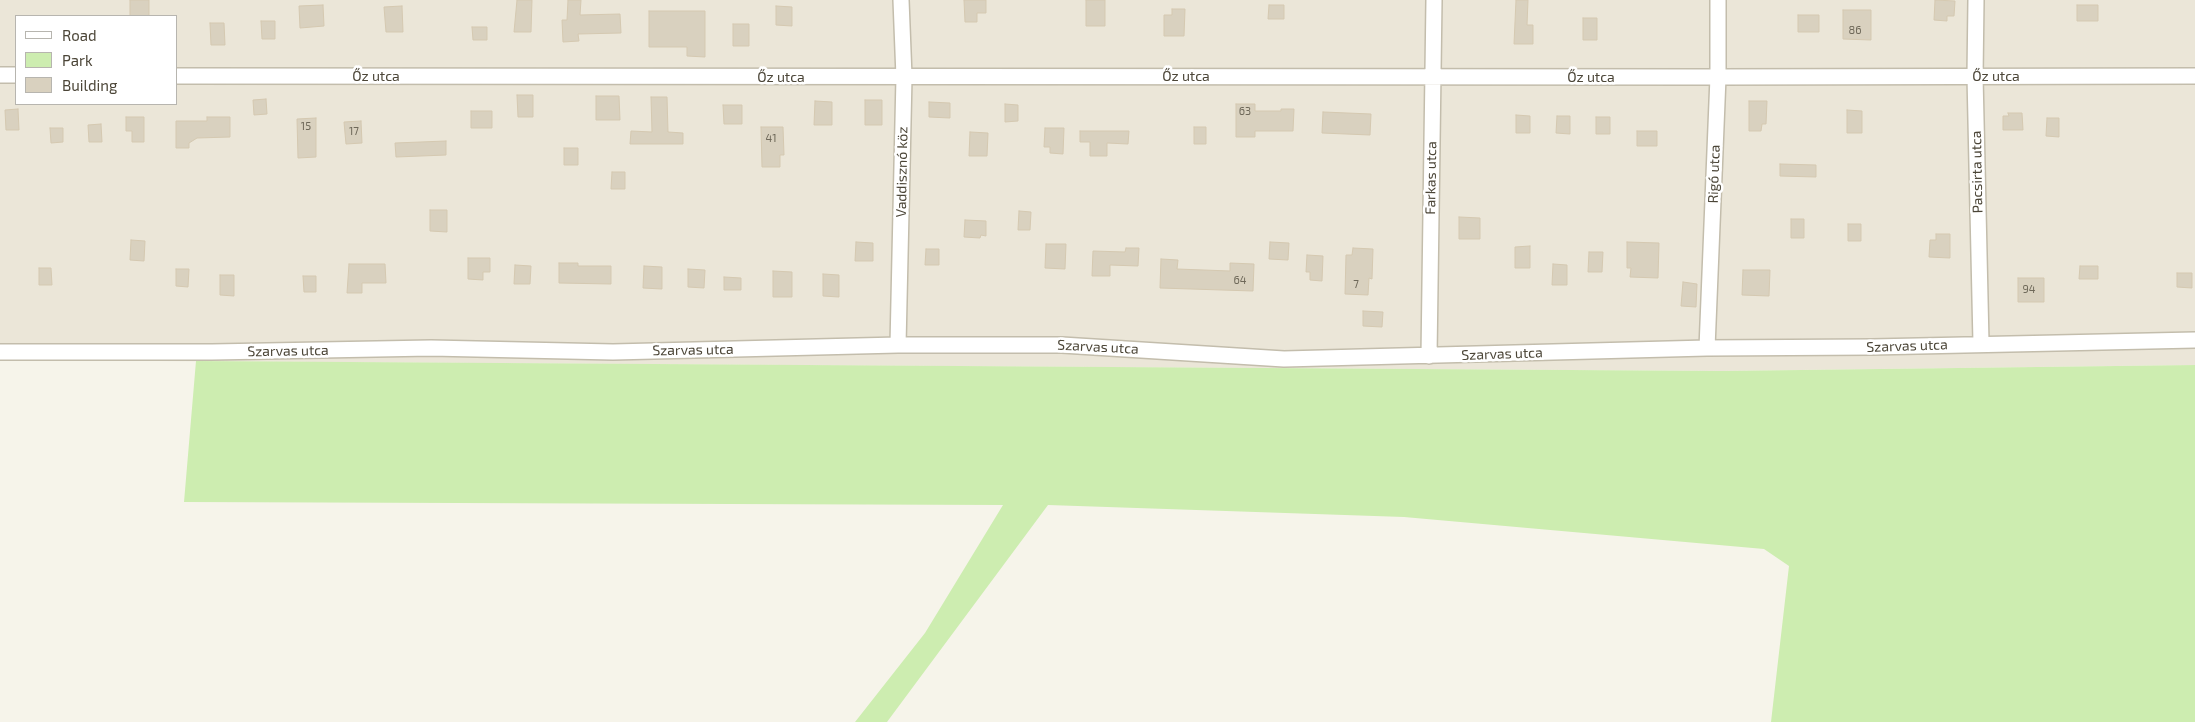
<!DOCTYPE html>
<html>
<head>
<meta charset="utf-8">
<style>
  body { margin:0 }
  #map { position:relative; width:2195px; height:722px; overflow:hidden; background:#f6f4ea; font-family:"Exo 2",sans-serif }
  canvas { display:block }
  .legend { position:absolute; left:15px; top:15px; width:162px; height:90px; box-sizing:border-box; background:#fff; border:1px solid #b7b5af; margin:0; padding:6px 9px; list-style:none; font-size:15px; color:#4b4537 }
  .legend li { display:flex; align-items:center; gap:10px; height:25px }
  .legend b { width:25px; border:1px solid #b7b5af }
</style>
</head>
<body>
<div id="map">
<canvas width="2195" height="722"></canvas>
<ul class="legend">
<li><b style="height:6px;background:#fff"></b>Road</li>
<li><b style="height:14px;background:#cdedb0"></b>Park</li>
<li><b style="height:14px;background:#d9d1bf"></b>Building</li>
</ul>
</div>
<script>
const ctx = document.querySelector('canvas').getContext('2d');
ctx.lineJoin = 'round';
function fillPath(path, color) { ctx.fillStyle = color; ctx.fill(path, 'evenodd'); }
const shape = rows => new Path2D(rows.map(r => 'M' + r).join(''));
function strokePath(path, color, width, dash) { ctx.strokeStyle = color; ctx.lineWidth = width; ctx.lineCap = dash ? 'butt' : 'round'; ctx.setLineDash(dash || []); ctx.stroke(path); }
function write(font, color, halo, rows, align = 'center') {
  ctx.font = font + ' "Exo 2",sans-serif'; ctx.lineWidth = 5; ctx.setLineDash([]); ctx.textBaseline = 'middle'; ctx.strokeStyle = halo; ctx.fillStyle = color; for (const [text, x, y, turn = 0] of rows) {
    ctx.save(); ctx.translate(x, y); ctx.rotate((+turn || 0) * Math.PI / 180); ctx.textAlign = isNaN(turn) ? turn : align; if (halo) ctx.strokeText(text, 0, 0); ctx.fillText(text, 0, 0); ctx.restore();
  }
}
fillPath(shape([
  [0,0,2195,0,2195,365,1722,371,0,360],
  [16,16,176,16,176,104,16,104]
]), '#ebe6d8');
fillPath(shape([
  [196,361,1722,371,2195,365,2195,722,1771,722,1789,566,1764,549,1404,517,1048,505,887,722,855,722,925,633,1003,505,184,502]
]), '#cdedb0');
const building = shape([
  [130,0,149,0,149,16,130,16,130,0],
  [517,0,532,0,531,32,514,32,517,0],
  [568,0,581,0,580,15,620,14,621,33,578,34,579,41,563,42,562,20,567,20,568,0],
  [964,0,986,0,986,13,977,13,977,22,965,22,964,0],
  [1086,0,1105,0,1105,26,1086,26,1086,0],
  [1516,0,1528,0,1527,25,1533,25,1533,44,1514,44,1516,0],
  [1935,0,1955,1,1954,16,1947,16,1947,21,1934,20,1935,0],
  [323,5,324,26,300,28,299,6,323,5],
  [1269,5,1284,5,1284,19,1268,19,1269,5],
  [2077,5,2098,5,2098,21,2077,21,2077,5],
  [402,6,403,32,386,32,384,7,402,6],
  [776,6,792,7,792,26,776,25,776,6],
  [1172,9,1185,9,1184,36,1164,36,1164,15,1172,15,1172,9],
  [1843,10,1871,10,1871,40,1843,39,1843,10],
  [649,11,705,11,705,57,687,56,687,47,649,47,649,11],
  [1798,15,1819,15,1819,32,1798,32,1798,15],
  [1583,18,1597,18,1597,40,1583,40,1583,18],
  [261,21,275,21,275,39,262,39,261,21],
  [210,23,224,23,225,45,211,45,210,23],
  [733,24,749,24,749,46,733,46,733,24],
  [472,27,487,27,487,40,473,40,472,27],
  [517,95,533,95,533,117,518,117,517,95],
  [596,96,619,96,620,120,596,120,596,96],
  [651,97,667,97,668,132,683,133,683,144,630,144,631,131,652,132,651,97],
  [266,99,267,114,254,115,253,100,266,99],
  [865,100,882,100,882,125,865,125,865,100],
  [815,101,832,102,832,125,814,125,815,101],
  [1749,101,1767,101,1766,124,1762,124,1761,131,1749,131,1749,101],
  [929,102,950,103,950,118,929,117,929,102],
  [1005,104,1018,105,1018,121,1005,122,1005,104],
  [1236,104,1255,104,1255,111,1281,111,1281,109,1294,109,1293,131,1255,131,1255,137,1236,137,1236,104],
  [723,105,742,105,742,124,724,124,723,105],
  [18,109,19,130,6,130,5,110,18,109],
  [1847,110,1862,111,1862,133,1847,133,1847,110],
  [471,111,492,111,492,128,471,128,471,111],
  [1323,112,1371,114,1370,135,1322,133,1323,112],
  [2008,113,2022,113,2023,130,2003,130,2003,116,2009,116,2008,113],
  [1516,115,1530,116,1530,133,1516,133,1516,115],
  [1557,116,1570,116,1570,134,1556,133,1557,116],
  [126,117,144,117,144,142,132,142,132,131,126,131,126,117],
  [207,117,230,117,230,137,197,138,189,143,189,148,176,148,176,121,207,121,207,117],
  [1596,117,1610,117,1610,134,1596,134,1596,117],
  [316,118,316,157,298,158,297,119,316,118],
  [2047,118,2059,118,2059,137,2046,136,2047,118],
  [361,121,362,143,346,144,344,122,361,121],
  [101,124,102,142,89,142,88,125,101,124],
  [761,127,783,127,784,155,780,155,780,167,762,167,761,127],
  [1194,127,1206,127,1206,144,1194,144,1194,127],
  [50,128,63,128,63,142,51,143,50,128],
  [1045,128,1064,128,1063,154,1050,153,1050,147,1044,147,1045,128],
  [1080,131,1129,131,1128,144,1107,143,1107,156,1090,156,1090,142,1080,142,1080,131],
  [1637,131,1657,131,1657,146,1637,146,1637,131],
  [970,132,988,133,987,156,969,156,970,132],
  [446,141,446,155,396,157,395,143,446,141],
  [564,148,578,148,578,165,564,165,564,148],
  [1780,164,1816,165,1816,177,1780,176,1780,164],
  [612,172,625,172,625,189,611,189,612,172],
  [430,210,447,210,447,232,430,231,430,210],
  [1019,211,1031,212,1030,230,1018,230,1019,211],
  [1459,217,1480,218,1480,239,1459,239,1459,217],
  [1791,219,1804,219,1804,238,1791,238,1791,219],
  [965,220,986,221,986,236,981,235,980,238,964,237,965,220],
  [1848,224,1861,224,1861,241,1848,241,1848,224],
  [1936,234,1950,234,1950,258,1929,257,1930,240,1936,240,1936,234],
  [131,240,145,241,144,261,130,260,131,240],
  [856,242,873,243,873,261,855,261,856,242],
  [1270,242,1289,243,1288,260,1269,259,1270,242],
  [1627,242,1659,243,1658,278,1630,277,1631,268,1627,268,1627,242],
  [1046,244,1066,244,1065,269,1045,268,1046,244],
  [1530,246,1530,268,1515,268,1515,247,1530,246],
  [1126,248,1139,248,1138,266,1110,265,1110,276,1092,276,1093,251,1125,252,1126,248],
  [1353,248,1373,249,1372,279,1369,278,1368,295,1345,294,1346,255,1352,255,1353,248],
  [926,249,939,249,939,265,925,265,926,249],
  [1589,252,1603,252,1602,272,1588,272,1589,252],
  [1307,255,1323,256,1322,281,1310,280,1310,272,1306,272,1307,255],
  [468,258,490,258,490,272,483,272,483,280,468,279,468,258],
  [1161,259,1178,260,1177,269,1230,271,1230,263,1254,264,1253,291,1160,288,1161,259],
  [559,263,578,263,578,266,611,266,611,284,559,283,559,263],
  [349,264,385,264,386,283,362,283,362,293,347,293,349,264],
  [1553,264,1567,265,1567,285,1552,285,1553,264],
  [515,265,531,266,530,284,514,284,515,265],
  [644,266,662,267,662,289,643,288,644,266],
  [2080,266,2098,266,2098,279,2079,279,2080,266],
  [39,268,51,268,52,285,39,285,39,268],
  [176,269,189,269,188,287,176,286,176,269],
  [688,269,705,270,704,288,688,287,688,269],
  [1743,270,1770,270,1769,296,1742,295,1743,270],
  [773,271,792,272,792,297,773,297,773,271],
  [2177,273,2192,273,2192,288,2177,287,2177,273],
  [823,274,839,275,839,297,823,296,823,274],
  [220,275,234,275,234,296,220,295,220,275],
  [303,276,316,276,316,292,304,292,303,276],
  [724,277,741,278,741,290,724,290,724,277],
  [2018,278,2044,278,2044,302,2018,302,2018,278],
  [1683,282,1697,284,1696,307,1681,306,1683,282],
  [1363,311,1383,312,1382,327,1363,326,1363,311]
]);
fillPath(building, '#d9d1bf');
strokePath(building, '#d5c9b1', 1);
const minor = shape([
  [1976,0,1975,76,1981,343],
  [0,75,16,75],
  [176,76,1718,77,2195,76],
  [898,345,904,77,901,0],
  [1707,348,1718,77,1718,0],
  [0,352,212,352,431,348,613,352,898,345,1062,345,1284,359,1707,348,1872,347,2195,340],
  [1429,356,1434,0]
]);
strokePath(minor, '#c3bdac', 18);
strokePath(minor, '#fff', 15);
write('11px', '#6e6859', null, [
  ["86",1855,30],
  ["63",1245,111],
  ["15",306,126],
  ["17",354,131],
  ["41",771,138],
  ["64",1240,280],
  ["7",1356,284],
  ["94",2029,289]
]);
write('14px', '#4b4537', '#fff', [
  ["Őz utca",376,76],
  ["Őz utca",1186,76],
  ["Őz utca",1996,76],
  ["Őz utca",781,77],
  ["Őz utca",1591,77],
  ["Vaddisznó köz",902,172,-89],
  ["Pacsirta utca",1977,172,-91],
  ["Rigó utca",1714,174,-88],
  ["Farkas utca",1431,178,-89],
  ["Szarvas utca",1907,346,-2],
  ["Szarvas utca",1098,347,3],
  ["Szarvas utca",693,350,-1],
  ["Szarvas utca",288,351,-1],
  ["Szarvas utca",1502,354,-2]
]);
</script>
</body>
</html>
